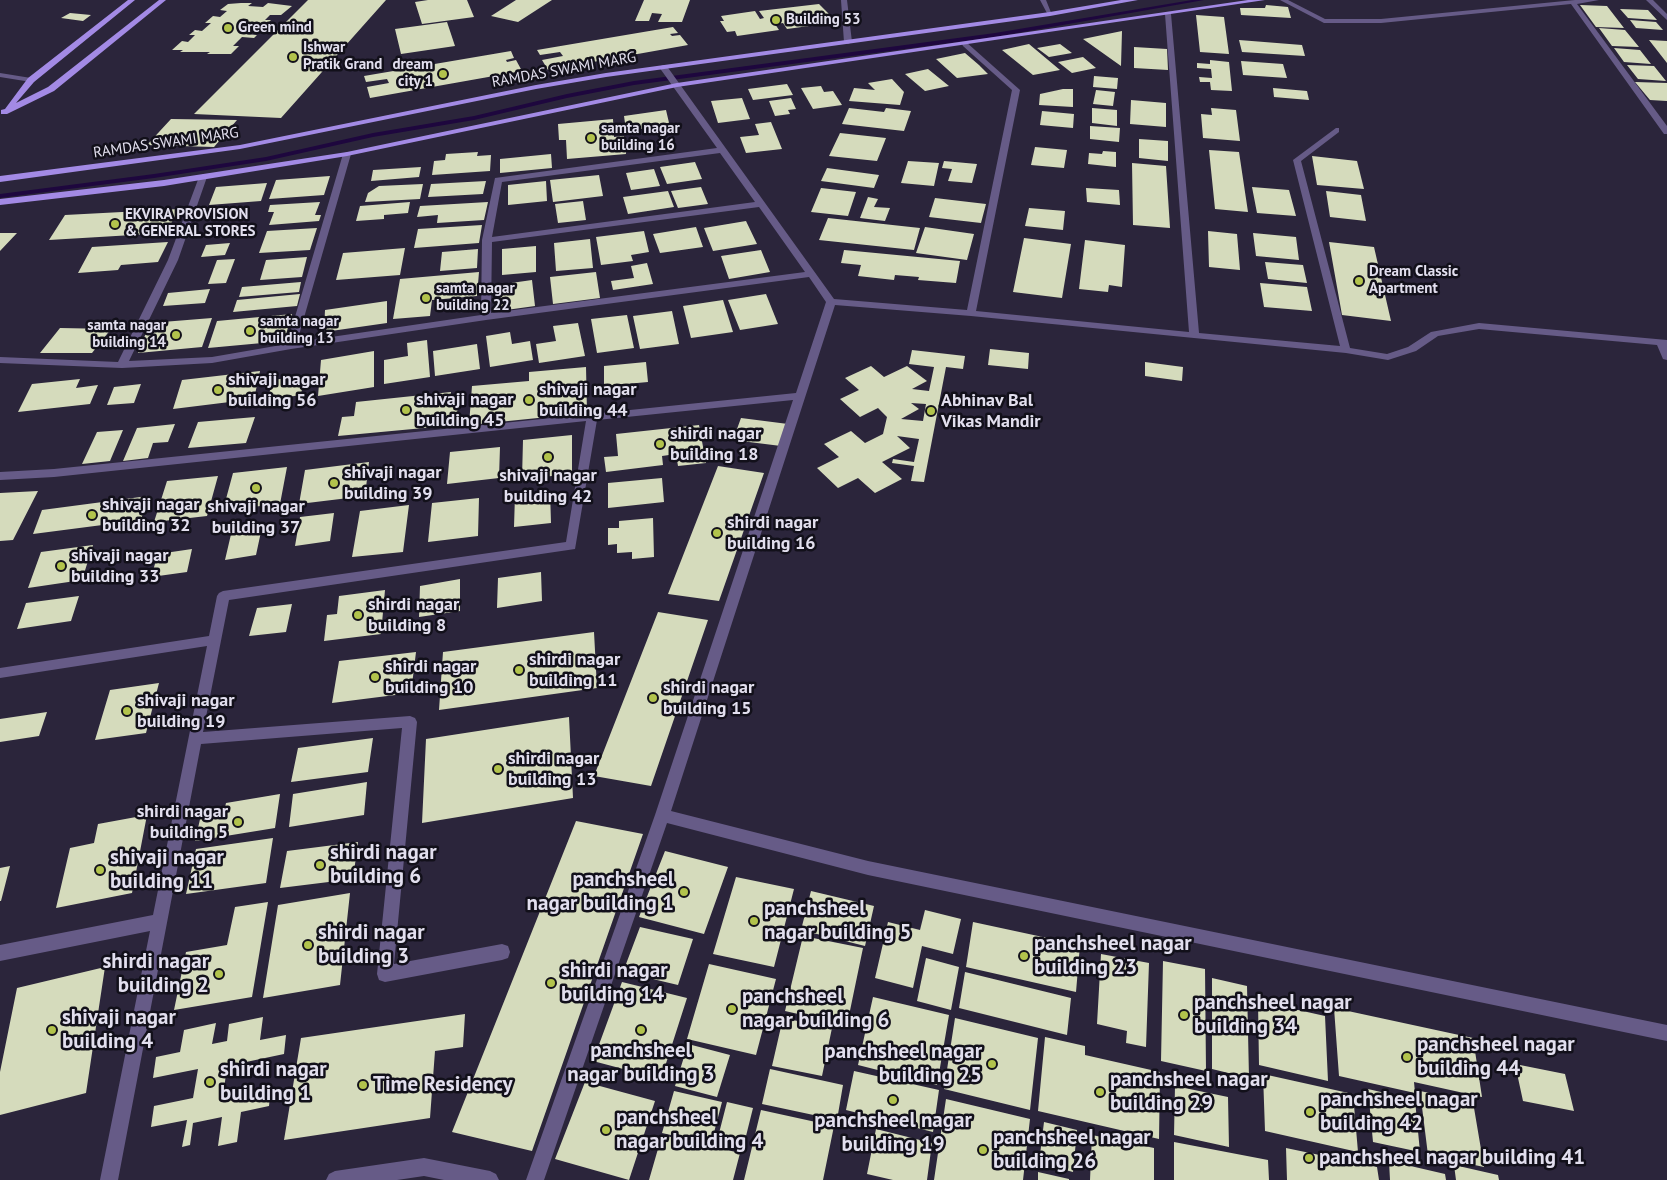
<!DOCTYPE html>
<html>
<head>
<meta charset="utf-8">
<style>
  body { margin:0 }
  canvas { display:block; background:#2b253b }
</style>
</head>
<body>
<canvas width="1667" height="1180"></canvas>
<script>
const ctx = document.querySelector('canvas').getContext('2d');
ctx.lineJoin = 'round';
const shape = rows => new Path2D(rows.map(r => 'M' + r).join(''));
function fillPath(path, color) { ctx.fillStyle = color; ctx.fill(path, 'evenodd'); }
function strokePath(path, color, width, dash) { ctx.strokeStyle = color; ctx.lineWidth = width; ctx.lineCap = dash ? 'butt' : 'round'; ctx.setLineDash(dash || []); ctx.stroke(path); }
function write(font, color, halo, rows, align = 'center') {
  ctx.font = font + ' "PT Sans",sans-serif'; ctx.lineWidth = 5; ctx.setLineDash([]); ctx.textBaseline = 'middle'; ctx.strokeStyle = halo; ctx.fillStyle = color; for (const [text, x, y, turn = 0] of rows) {
    ctx.save(); ctx.translate(x, y); ctx.rotate((+turn || 0) * Math.PI / 180); ctx.textAlign = isNaN(turn) ? turn : align; if (halo) ctx.strokeText(text, 0, 0); ctx.fillText(text, 0, 0); ctx.restore();
  }
}
fillPath(shape([
  [1192,0,1204,0,995,37,634,85,567,98,474,120,373,137,266,161,154,178,0,198,0,194,154,174,266,157,373,133,474,116,567,94,634,81,995,33,1192,0]
]), '#1e073e');
fillPath(shape([
  [308,0,386,0,281,118,194,114],
  [428,0,467,0,474,17,422,24,415,2],
  [516,0,552,0,518,22,491,16],
  [644,0,690,0,682,22,658,22,662,14,652,13,649,21,635,21],
  [241,3,252,3,248,6,263,7,268,3,292,6,281,15,270,15,265,20,271,20,265,26,254,26,245,34,257,35,254,38,242,37,233,46,239,46,231,54,207,54,210,52,180,52,183,50,172,50,182,41,188,42,195,35,189,35,195,30,202,31,211,23,205,23,213,16,220,17,227,11,220,10,228,4],
  [819,4,833,18,827,19,831,23,787,29,783,23,775,24,779,30,737,36,735,31,727,32,720,21,724,21,721,16,755,11,760,19,764,18,759,11],
  [1266,5,1288,7,1291,18,1241,15,1240,8,1265,8],
  [1580,5,1607,6,1624,28,1596,27],
  [1620,9,1648,10,1657,20,1628,18],
  [70,13,91,15,83,21,61,18],
  [1196,15,1224,17,1229,54,1200,52],
  [1630,20,1656,22,1663,30,1636,28],
  [447,22,455,46,401,54,395,29],
  [673,27,678,33,670,34,672,36,680,35,688,45,548,70,542,60,563,56,560,52,540,55,537,50],
  [1599,28,1625,30,1639,47,1612,46],
  [1122,31,1121,66,1083,39],
  [1239,40,1302,45,1305,56,1242,52],
  [1649,40,1667,41,1667,63],
  [1029,44,1060,70,1033,75,1002,50],
  [1060,44,1072,53,1049,57,1037,48],
  [1134,47,1167,49,1168,70,1134,68],
  [1614,48,1640,50,1651,64,1624,62],
  [511,51,514,58,506,60,507,62,516,60,522,71,370,98,367,87,389,83,387,79,366,82,364,76],
  [965,53,979,65,988,74,957,78,936,59],
  [1083,57,1096,68,1072,73,1058,62],
  [1210,60,1229,62,1232,91,1211,90,1210,82,1200,82,1199,77,1212,78,1211,69,1197,68,1197,63,1210,64],
  [1241,61,1283,64,1287,78,1243,75],
  [1627,65,1654,66,1666,81,1638,79],
  [928,69,949,86,925,91,905,74],
  [1094,76,1118,78,1117,89,1093,87],
  [892,79,904,92,900,105,849,101,854,88,875,90,868,83],
  [1635,82,1667,83,1667,101,1650,100],
  [787,84,793,95,753,100,748,89],
  [821,86,824,92,833,91,842,105,813,109,801,88],
  [1273,88,1307,91,1309,100,1274,97],
  [1063,89,1073,89,1073,107,1039,105,1040,94],
  [1096,90,1115,92,1113,106,1093,104],
  [742,98,750,119,718,123,711,101],
  [791,98,796,109,788,110,790,114,775,116,769,101],
  [1131,100,1166,103,1166,127,1130,124],
  [849,108,884,112,886,108,911,111,904,131,842,124],
  [1092,108,1117,110,1117,126,1092,123],
  [1211,108,1236,110,1240,141,1203,138,1201,114,1212,115],
  [666,110,670,127,626,130,624,116],
  [1042,111,1074,114,1073,128,1040,125],
  [171,119,237,120,214,147,147,145],
  [613,119,614,137,624,136,626,154,567,159,566,140,559,140,558,124],
  [771,122,782,149,746,153,740,137,759,135,755,124],
  [1090,126,1120,128,1119,142,1090,139],
  [840,133,886,138,877,161,829,156],
  [1139,139,1168,141,1168,161,1139,158],
  [1035,147,1067,150,1064,168,1031,165],
  [1209,150,1239,152,1248,212,1215,209],
  [1103,151,1116,152,1116,167,1088,164,1089,153,1102,154],
  [478,152,477,156,491,155,490,171,432,175,434,161,445,160,446,154],
  [551,154,552,168,500,173,500,159],
  [1312,156,1357,161,1364,189,1317,185],
  [908,161,939,163,934,186,901,183],
  [944,161,977,164,972,183,948,181,952,169,942,168],
  [695,162,702,179,667,184,660,167],
  [1132,163,1166,166,1170,228,1133,225],
  [421,167,419,177,371,181,373,170],
  [827,168,879,175,874,188,821,181],
  [654,169,660,186,631,190,626,173],
  [599,175,603,196,553,202,550,180],
  [330,176,324,195,269,199,276,180],
  [486,181,483,194,428,197,431,184],
  [546,181,547,201,508,205,508,185],
  [267,183,261,201,209,205,216,187],
  [423,184,420,199,365,202,368,193,379,186],
  [701,187,708,204,678,208,671,191],
  [1252,187,1289,190,1296,216,1257,213],
  [821,188,856,192,848,216,811,212],
  [1086,188,1119,190,1120,205,1087,202],
  [668,191,674,207,628,214,623,197],
  [1326,191,1361,195,1366,221,1330,217],
  [868,197,878,199,874,207,890,208,885,221,860,218],
  [935,198,986,204,981,223,929,217],
  [583,201,586,220,558,223,555,204],
  [320,202,315,215,321,215,319,221,269,225,274,212,268,212,270,205],
  [410,202,408,213,384,215,384,219,356,221,360,206],
  [488,202,484,220,437,223,438,215,417,217,420,206],
  [1029,208,1065,211,1063,230,1025,226],
  [179,209,166,233,49,240,65,215],
  [828,218,920,228,914,250,819,240],
  [746,221,757,244,713,251,704,228],
  [482,225,479,243,414,248,418,229],
  [696,227,703,247,660,253,653,234],
  [925,227,974,234,967,260,916,253],
  [317,228,310,250,259,253,267,231],
  [644,231,649,252,631,255,633,261,601,265,596,237],
  [1208,231,1237,234,1240,270,1209,267],
  [0,233,17,233,0,251],
  [1253,233,1296,237,1299,260,1256,256],
  [1024,238,1071,244,1062,298,1013,292],
  [590,239,593,268,556,271,554,243],
  [1085,240,1125,245,1122,287,1109,285,1108,292,1079,289],
  [168,242,158,262,121,265,118,270,78,273,92,247],
  [1329,242,1374,247,1391,321,1342,315],
  [230,243,225,255,201,257,206,245],
  [536,246,536,272,502,275,502,249],
  [405,248,400,275,336,280,343,253],
  [478,249,477,268,440,271,442,252],
  [761,250,770,272,729,279,721,256],
  [844,250,960,261,956,283,918,280,919,277,895,275,894,280,858,276,861,265,841,263],
  [307,257,302,277,260,280,266,260],
  [235,259,226,283,208,284,217,260],
  [1265,262,1303,265,1307,283,1268,279],
  [647,263,653,284,613,290,611,281,634,278,631,266],
  [479,272,477,296,432,300,430,316,393,319,400,279],
  [596,272,600,298,553,304,550,277],
  [532,280,535,306,499,311,497,285],
  [301,282,299,292,239,297,242,287],
  [1260,283,1307,287,1312,311,1264,307],
  [210,289,205,303,163,306,168,293],
  [300,294,297,306,233,312,237,300],
  [766,294,778,324,740,330,728,300],
  [723,300,733,332,691,338,683,306],
  [387,301,387,323,324,332,325,310],
  [672,311,679,344,640,349,633,316],
  [292,314,284,341,208,348,217,321],
  [627,315,634,348,597,353,591,319],
  [212,318,202,347,138,353,150,323],
  [578,323,585,356,539,363,536,344,556,341,553,326],
  [60,328,111,329,92,353,40,353],
  [510,332,512,344,530,341,533,360,490,367,486,336],
  [427,340,430,377,384,384,384,360,408,356,407,343],
  [477,344,480,369,435,376,433,351],
  [990,349,1029,353,1028,369,988,365],
  [912,350,965,356,963,369,946,367,924,482,911,481,914,466,892,463,893,459,914,462,919,439,897,436,910,448,882,462,902,479,875,493,858,478,838,488,817,468,839,457,824,444,851,431,865,443,883,434,887,417,878,408,860,417,840,399,859,390,845,378,871,366,884,377,907,366,927,381,912,389,929,391,934,367,909,364],
  [911,403,926,404,923,421,901,419,919,409],
  [374,351,374,387,318,396,321,360],
  [646,362,648,382,604,386,604,366],
  [1145,362,1183,367,1182,381,1145,376],
  [586,367,587,413,469,425,472,386,529,381,529,372],
  [260,371,254,399,173,409,182,380],
  [304,376,301,395,268,400,272,380],
  [80,379,76,388,98,385,90,404,18,412,32,384],
  [141,384,134,403,107,405,114,387],
  [451,392,450,404,458,403,456,425,338,436,342,417,354,416,356,402],
  [255,417,246,443,188,448,198,422],
  [741,418,788,424,781,446,733,440],
  [175,424,168,442,153,443,148,458,123,461,137,428],
  [699,425,706,463,678,466,676,454,662,456,663,465,606,472,604,457,618,456,616,434],
  [123,430,110,461,82,464,97,432],
  [572,435,572,474,522,479,523,440],
  [500,447,499,478,447,484,450,452],
  [369,462,365,496,299,504,305,470],
  [718,466,764,473,719,601,668,594],
  [287,467,280,504,223,510,233,473],
  [218,476,207,516,154,522,167,481],
  [662,478,664,502,608,508,608,483],
  [38,491,13,540,0,541,0,493],
  [550,491,551,523,514,527,515,495],
  [148,496,141,520,33,534,42,510],
  [479,498,478,536,428,542,432,503],
  [409,505,403,552,352,557,360,511],
  [334,513,330,541,295,546,300,517],
  [653,518,654,557,632,559,632,552,617,553,617,544,608,545,608,528,619,528,619,521],
  [262,527,256,555,225,560,232,530],
  [93,545,82,580,28,588,41,552],
  [192,549,187,572,151,577,158,554],
  [541,572,542,601,497,608,498,578],
  [460,579,460,611,419,617,420,586],
  [385,590,381,634,324,641,327,615,337,614,339,596],
  [79,596,71,621,17,629,26,603],
  [292,604,286,632,249,636,257,608],
  [658,612,708,620,651,786,594,776],
  [594,632,597,688,439,710,443,652],
  [416,652,411,693,332,703,339,661],
  [159,683,146,733,95,740,110,690],
  [47,712,39,736,0,742,0,719],
  [569,717,573,798,422,823,426,739],
  [373,738,368,772,291,782,298,748],
  [367,782,364,815,289,827,293,794],
  [280,794,275,828,195,841,201,815,224,812,226,803],
  [147,815,132,893,56,908,70,848,94,843,98,824],
  [576,821,643,834,532,1151,452,1132],
  [273,838,266,883,186,894,196,849],
  [358,842,353,879,280,888,287,851],
  [665,851,728,867,704,934,639,917],
  [10,866,1,901,0,901,0,868],
  [736,877,794,889,774,967,713,954],
  [811,891,874,906,865,946,801,930],
  [350,893,340,985,263,998,278,905],
  [268,902,252,997,174,1010,186,952,227,945,235,907],
  [925,910,961,919,953,954,922,946,913,988,875,978,888,922,920,930],
  [973,922,1080,945,1076,992,966,967],
  [640,927,693,939,678,985,623,972],
  [803,936,863,948,847,1025,785,1011],
  [1101,954,1149,963,1146,1047,1126,1043,1127,1031,1097,1024],
  [926,958,959,967,951,1010,917,1001],
  [1163,961,1205,969,1206,1071,1161,1061],
  [709,964,776,979,756,1055,687,1039],
  [105,967,86,1093,0,1115,0,1072,17,988],
  [965,972,1071,998,1067,1035,959,1008],
  [1212,978,1247,986,1249,1078,1212,1069],
  [622,982,687,998,661,1079,593,1061],
  [873,997,949,1015,937,1085,858,1065],
  [1258,1001,1325,1016,1328,1081,1259,1065],
  [1334,1008,1473,1038,1482,1097,1414,1082,1415,1093,1339,1076],
  [465,1014,463,1047,435,1051,430,1118,284,1140,301,1038],
  [263,1017,260,1040,286,1035,284,1054,227,1066,223,1097,271,1087,269,1106,241,1112,237,1142,218,1146,222,1117,193,1123,190,1145,182,1147,187,1120,151,1127,154,1106,193,1098,198,1069,153,1078,156,1057,180,1052,184,1030,216,1023,212,1044,227,1041,229,1024],
  [783,1018,832,1028,822,1076,772,1066],
  [955,1018,1038,1038,1030,1110,944,1089],
  [1045,1037,1085,1046,1085,1055,1160,1072,1159,1139,1038,1111],
  [688,1044,730,1055,717,1097,675,1086],
  [1515,1064,1565,1074,1574,1111,1523,1101],
  [770,1069,843,1085,837,1120,762,1104],
  [854,1071,939,1090,933,1132,846,1110],
  [1263,1074,1353,1094,1358,1152,1265,1131],
  [585,1082,655,1101,629,1180,555,1159],
  [1175,1086,1228,1097,1229,1147,1174,1135],
  [1368,1089,1415,1100,1420,1152,1373,1142],
  [674,1091,722,1102,711,1144,662,1133],
  [1420,1091,1473,1102,1484,1167,1428,1155],
  [946,1099,1030,1119,1023,1180,934,1180],
  [727,1102,753,1108,742,1152,716,1145],
  [761,1110,834,1126,823,1180,744,1180],
  [1044,1122,1077,1130,1073,1172,1039,1163],
  [876,1129,932,1143,927,1180,893,1180,867,1174],
  [662,1135,740,1153,733,1180,649,1180],
  [1092,1135,1154,1148,1154,1180,1090,1180],
  [1174,1142,1268,1160,1269,1180,1174,1180],
  [1286,1148,1377,1167,1379,1180,1287,1180],
  [1389,1161,1445,1174,1446,1180,1390,1180],
  [1454,1165,1498,1175,1499,1180,1456,1180],
  [1038,1172,1069,1179,1069,1180,1038,1180]
]), '#d5dbbc');
fillPath(shape([
  [841,0,847,0,852,42,848,44,844,42,841,0],
  [1040,0,1046,0,1052,15,1048,15,1040,0],
  [1280,0,1288,0,1325,19,1381,19,1575,0,1599,0,1577,4,1667,126,1667,134,1664,134,1571,4,1381,23,1324,23,1280,0],
  [1646,0,1653,0,1667,14,1667,20,1646,0],
  [1168,12,1171,14,1199,333,1340,346,1293,160,1336,128,1339,128,1339,132,1301,161,1350,348,1387,354,1408,347,1431,332,1479,323,1667,340,1667,360,1663,359,1657,345,1479,329,1438,336,1416,351,1388,360,1346,353,971,316,835,305,671,811,868,861,1667,1025,1667,1041,868,875,667,823,544,1180,526,1180,655,815,793,400,597,420,575,549,229,600,203,732,410,716,415,718,417,722,394,964,502,944,508,946,510,952,508,958,502,960,385,982,379,980,377,974,402,728,201,744,118,1180,100,1180,150,931,0,961,0,945,153,915,207,646,0,678,0,668,209,636,217,596,219,593,223,591,566,542,586,421,54,477,0,480,0,472,54,469,796,393,826,302,809,277,486,320,291,349,212,363,122,368,0,363,0,357,118,362,168,260,199,177,203,174,207,177,178,260,129,361,212,357,287,344,343,154,347,152,351,154,297,342,481,315,482,240,495,178,717,148,659,67,663,65,666,65,834,299,967,310,1012,90,963,46,962,44,966,42,1020,90,976,311,1189,332,1165,14,1168,12],
  [720,153,755,202,492,237,502,182,720,153],
  [759,207,805,272,491,313,492,242,759,207],
  [0,73,31,78,35,80,31,82,0,77,0,73],
  [424,1158,490,1171,496,1174,499,1180,444,1180,424,1176,397,1180,326,1180,329,1174,335,1171,424,1158]
]), '#665b87');
fillPath(shape([
  [128,0,135,0,34,82,16,103,48,87,159,0,166,0,54,91,7,114,1,114,1,110,5,109,28,78,128,0],
  [1121,0,1138,0,1050,16,606,77,536,89,240,149,0,182,0,176,240,145,536,85,606,73,1050,12,1121,0],
  [1248,0,1265,0,677,87,347,156,164,186,0,205,0,199,164,180,347,152,677,83,1248,0]
]), '#a38ae5');
for (const [x, y, r, color] of [
  [776,20,5,"#b2c34c"],
  [228,28,5,"#b2c34c"],
  [293,57,5,"#b2c34c"],
  [443,74,5,"#b2c34c"],
  [591,138,5,"#b2c34c"],
  [115,224,5,"#b2c34c"],
  [1359,281,5,"#b2c34c"],
  [426,298,5,"#b2c34c"],
  [250,331,5,"#b2c34c"],
  [176,335,5,"#b2c34c"],
  [218,390,5,"#b2c34c"],
  [529,400,5,"#b2c34c"],
  [406,410,5,"#b2c34c"],
  [931,411,5,"#b2c34c"],
  [660,444,5,"#b2c34c"],
  [548,457,5,"#b2c34c"],
  [334,483,5,"#b2c34c"],
  [256,488,5,"#b2c34c"],
  [92,515,5,"#b2c34c"],
  [717,533,5,"#b2c34c"],
  [61,566,5,"#b2c34c"],
  [358,615,5,"#b2c34c"],
  [519,670,5,"#b2c34c"],
  [375,677,5,"#b2c34c"],
  [653,698,5,"#b2c34c"],
  [127,711,5,"#b2c34c"],
  [498,769,5,"#b2c34c"],
  [238,822,5,"#b2c34c"],
  [320,865,5,"#b2c34c"],
  [100,870,5,"#b2c34c"],
  [684,892,5,"#b2c34c"],
  [754,921,5,"#b2c34c"],
  [308,945,5,"#b2c34c"],
  [1024,956,5,"#b2c34c"],
  [219,974,5,"#b2c34c"],
  [551,983,5,"#b2c34c"],
  [732,1009,5,"#b2c34c"],
  [1184,1015,5,"#b2c34c"],
  [52,1030,5,"#b2c34c"],
  [641,1030,5,"#b2c34c"],
  [1407,1057,5,"#b2c34c"],
  [992,1064,5,"#b2c34c"],
  [210,1082,5,"#b2c34c"],
  [363,1085,5,"#b2c34c"],
  [1100,1092,5,"#b2c34c"],
  [893,1100,5,"#b2c34c"],
  [1310,1112,5,"#b2c34c"],
  [606,1130,5,"#b2c34c"],
  [983,1150,5,"#b2c34c"],
  [1309,1158,5,"#b2c34c"]
]) { const dot = new Path2D(); dot.arc(x, y, r, 0, 2 * Math.PI); ctx.fillStyle = color; ctx.fill(dot); strokePath(dot, '#12101a', 2); }
write('bold 15px', '#e2dfee', '#12101a', [
  ["Building 53",786,20],
  ["Green mind",238,28],
  ["Ishwar",303,48],
  ["Pratik Grand",303,65],
  ["dream",433,65,"right"],
  ["city 1",433,82,"right"],
  ["samta nagar",601,129],
  ["building 16",601,146],
  ["EKVIRA PROVISION",125,215],
  ["& GENERAL STORES",125,232],
  ["Dream Classic",1369,272],
  ["Apartment",1369,289],
  ["samta nagar",436,289],
  ["building 22",436,306],
  ["samta nagar",260,322],
  ["building 13",260,339],
  ["samta nagar",166,326,"right"],
  ["building 14",166,343,"right"]
], 'left');
write('15px', '#e2dfee', '#12101a', [
  ["RAMDAS SWAMI MARG",564,70,-10],
  ["RAMDAS SWAMI MARG",166,143,-8]
]);
write('bold 18px', '#e2dfee', '#12101a', [
  ["shivaji nagar",228,380],
  ["building 56",228,401],
  ["shivaji nagar",539,390],
  ["building 44",539,411],
  ["shivaji nagar",416,400],
  ["building 45",416,421],
  ["Abhinav Bal",941,401],
  ["Vikas Mandir",941,422],
  ["shirdi nagar",670,434],
  ["building 18",670,455],
  ["shivaji nagar",344,473],
  ["building 39",344,494],
  ["shivaji nagar",548,476,"center"],
  ["building 42",548,497,"center"],
  ["shivaji nagar",102,505],
  ["building 32",102,526],
  ["shivaji nagar",256,507,"center"],
  ["building 37",256,528,"center"],
  ["shirdi nagar",727,523],
  ["building 16",727,544],
  ["shivaji nagar",71,556],
  ["building 33",71,577],
  ["shirdi nagar",368,605],
  ["building 8",368,626],
  ["shirdi nagar",529,660],
  ["building 11",529,681],
  ["shirdi nagar",385,667],
  ["building 10",385,688],
  ["shirdi nagar",663,688],
  ["building 15",663,709],
  ["shivaji nagar",137,701],
  ["building 19",137,722],
  ["shirdi nagar",508,759],
  ["building 13",508,780],
  ["shirdi nagar",228,812,"right"],
  ["building 5",228,833,"right"]
], 'left');
write('bold 21px', '#e2dfee', '#12101a', [
  ["shirdi nagar",330,853],
  ["building 6",330,877],
  ["shivaji nagar",110,858],
  ["building 11",110,882],
  ["panchsheel",674,880,"right"],
  ["nagar building 1",674,904,"right"],
  ["panchsheel",764,909],
  ["nagar building 5",764,933],
  ["shirdi nagar",318,933],
  ["building 3",318,957],
  ["panchsheel nagar",1034,944],
  ["building 23",1034,968],
  ["shirdi nagar",209,962,"right"],
  ["building 2",209,986,"right"],
  ["shirdi nagar",561,971],
  ["building 14",561,995],
  ["panchsheel",742,997],
  ["nagar building 6",742,1021],
  ["panchsheel nagar",1194,1003],
  ["building 34",1194,1027],
  ["shivaji nagar",62,1018],
  ["building 4",62,1042],
  ["panchsheel nagar",1417,1045],
  ["building 44",1417,1069],
  ["panchsheel",641,1051,"center"],
  ["nagar building 3",641,1075,"center"],
  ["panchsheel nagar",982,1052,"right"],
  ["building 25",982,1076,"right"],
  ["shirdi nagar",220,1070],
  ["building 1",220,1094],
  ["panchsheel nagar",1110,1080],
  ["building 29",1110,1104],
  ["Time Residency",373,1085],
  ["panchsheel nagar",1320,1100],
  ["building 42",1320,1124],
  ["panchsheel",616,1118],
  ["nagar building 4",616,1142],
  ["panchsheel nagar",893,1121,"center"],
  ["building 19",893,1145,"center"],
  ["panchsheel nagar",993,1138],
  ["building 26",993,1162],
  ["panchsheel nagar building 41",1319,1158]
], 'left');
</script>
</body>
</html>
